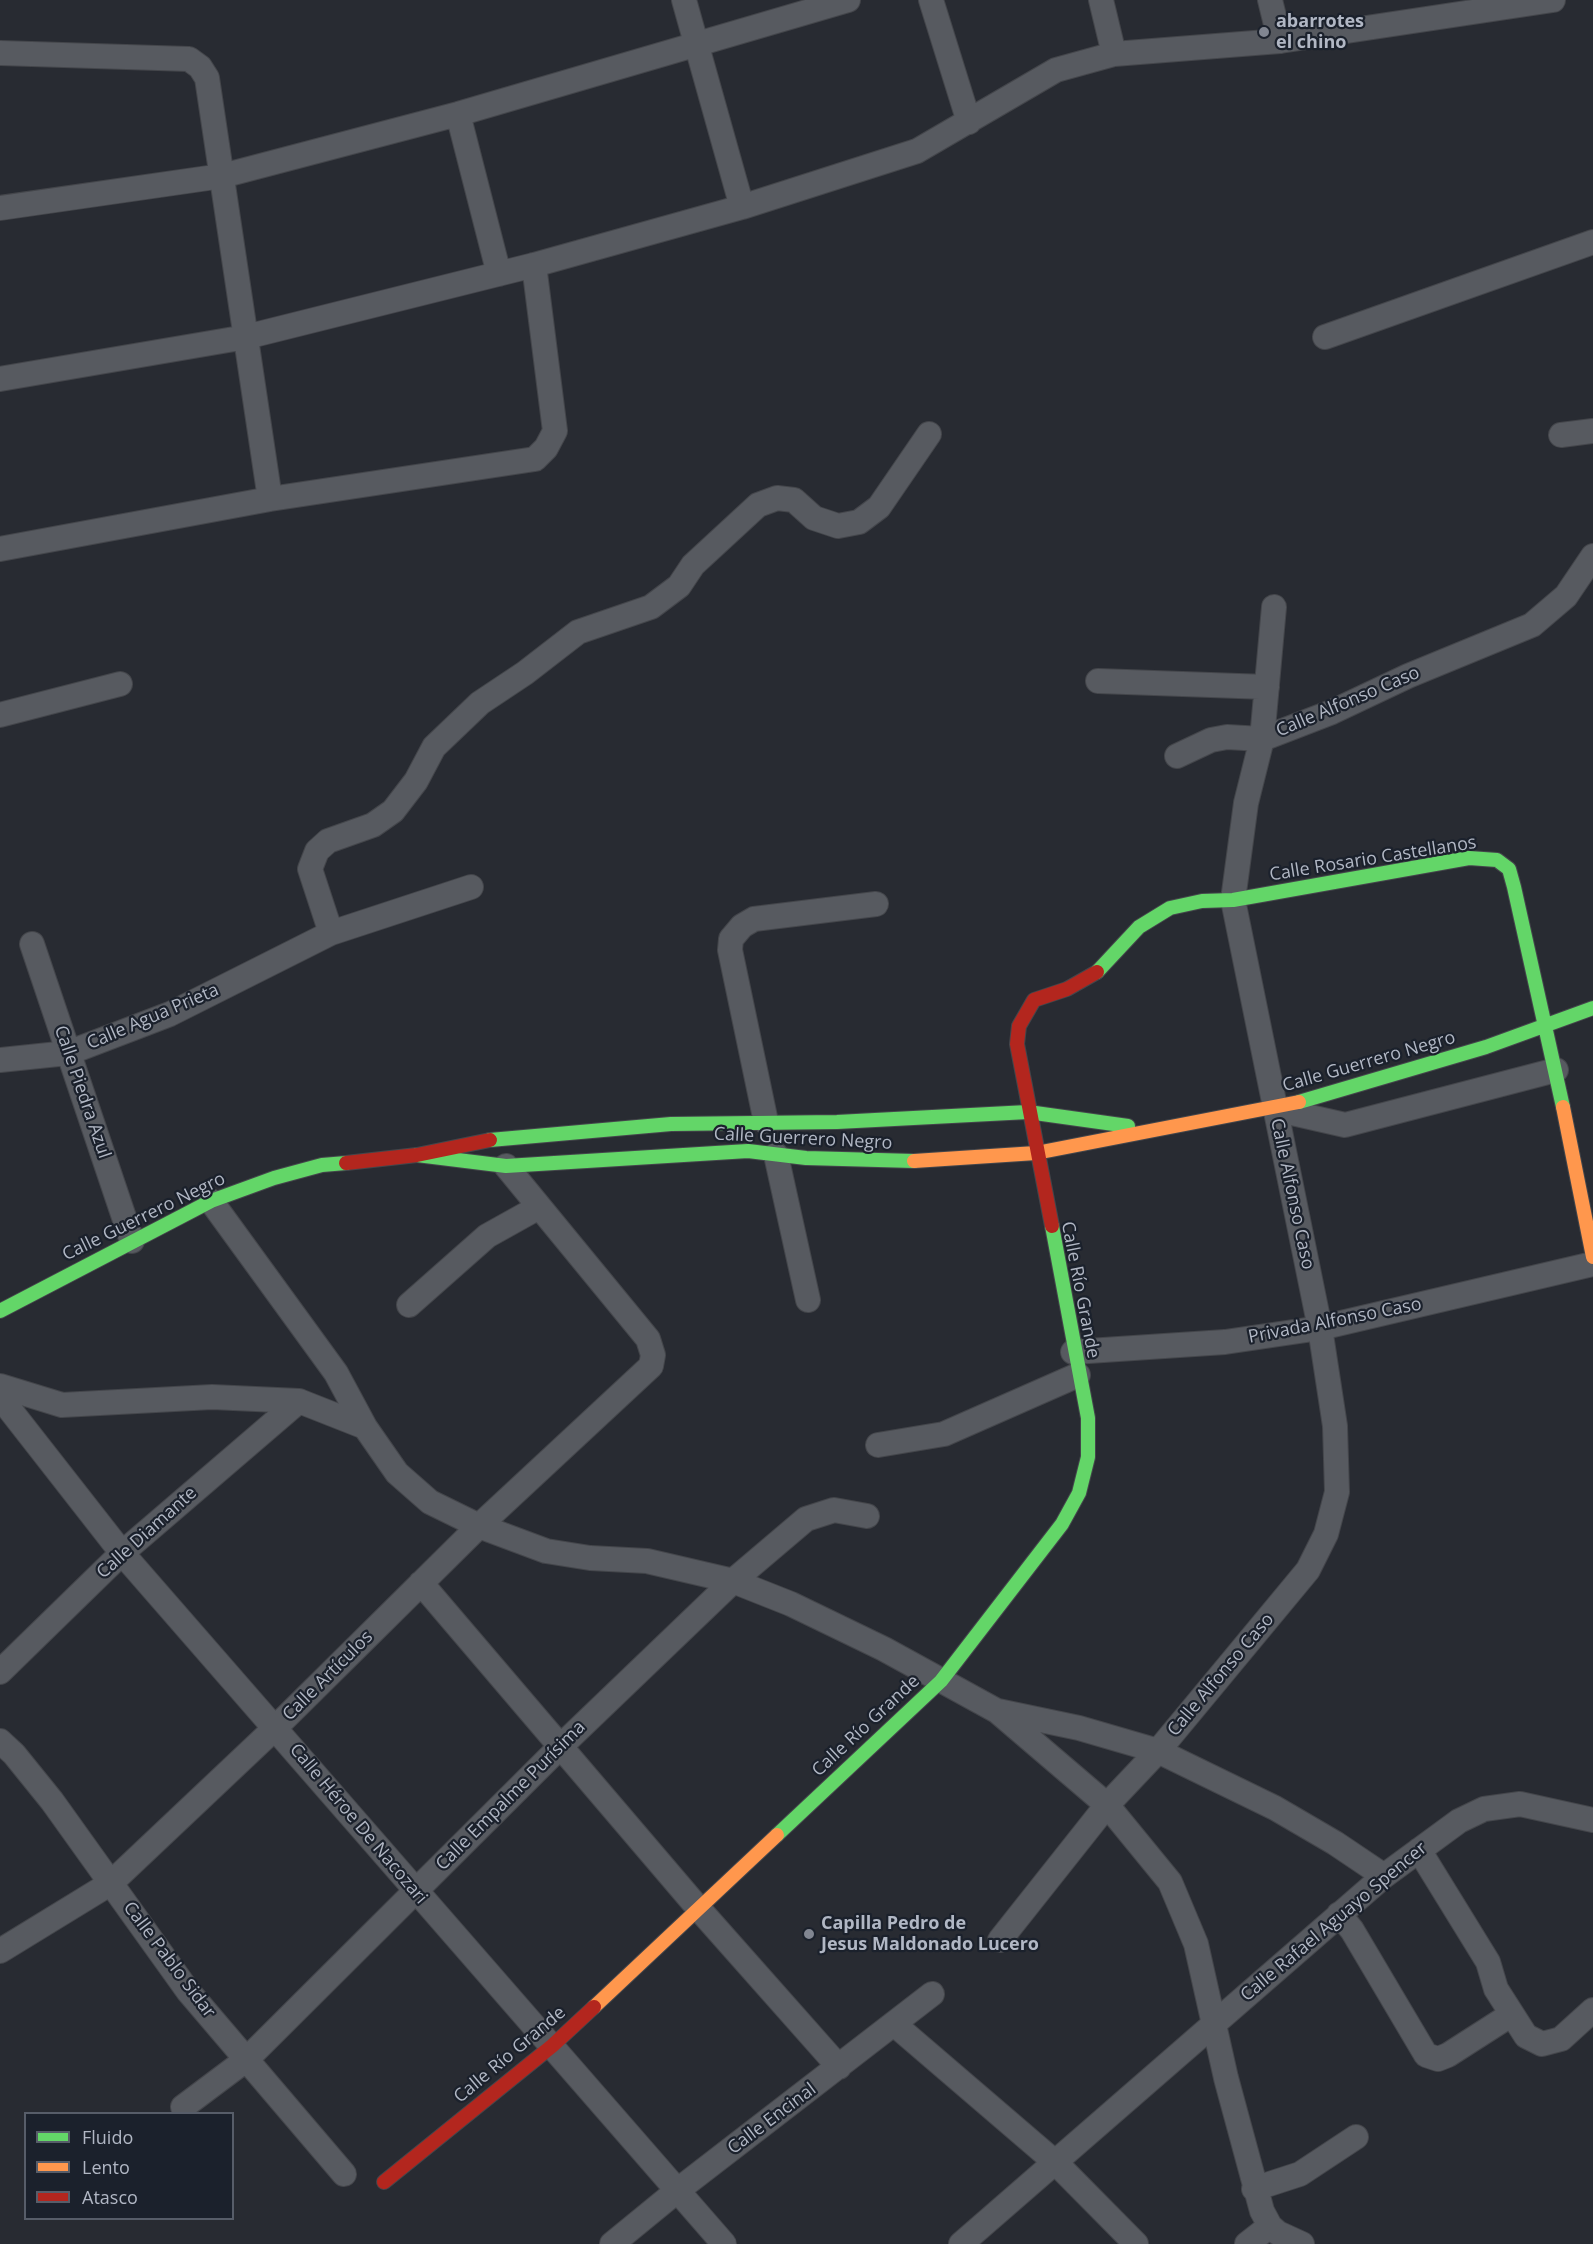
<!DOCTYPE html>
<html>
<head>
<meta charset="utf-8">
<style>
  body { margin:0 }
  #map { position:relative; width:1593px; height:2244px; overflow:hidden; background:#282b32; font-family:"Open Sans",sans-serif }
  canvas { display:block }
  .legend { position:absolute; left:24px; top:2112px; width:210px; height:108px; box-sizing:border-box; background:#1b212c; border:2px solid #575d69; margin:0; padding:8px 10px; list-style:none; font-size:18px; color:#b1b7c4 }
  .legend li { display:flex; align-items:center; gap:12px; height:30px }
  .legend b { width:30px; border:2px solid #575d69 }
</style>
</head>
<body>
<div id="map">
<canvas width="1593" height="2244"></canvas>
<ul class="legend">
<li><b style="height:8px;background:#63d668"></b>Fluido</li>
<li><b style="height:8px;background:#ff974d"></b>Lento</li>
<li><b style="height:8px;background:#b3261e"></b>Atasco</li>
</ul>
</div>
<script>
const ctx = document.querySelector('canvas').getContext('2d');
ctx.lineJoin = 'round';
const shape = rows => new Path2D(rows.map(r => 'M' + r).join(''));
function strokePath(path, color, width, dash) { ctx.strokeStyle = color; ctx.lineWidth = width; ctx.lineCap = dash ? 'butt' : 'round'; ctx.setLineDash(dash || []); ctx.stroke(path); }
function write(font, color, halo, rows, align = 'center') {
  ctx.font = font + ' "Open Sans",sans-serif'; ctx.lineWidth = 4.5; ctx.setLineDash([]); ctx.textBaseline = 'middle'; ctx.strokeStyle = halo; ctx.fillStyle = color; for (const [text, x, y, turn = 0] of rows) {
    ctx.save(); ctx.translate(x, y); ctx.rotate((+turn || 0) * Math.PI / 180); ctx.textAlign = isNaN(turn) ? turn : align; if (halo) ctx.strokeText(text, 0, 0); ctx.fillText(text, 0, 0); ctx.restore();
  }
}
const street = shape([
  [684,0,742,207],
  [931,0,969,122],
  [1101,0,1114,54],
  [1270,0,1280,41],
  [0,53,189,59,200,67,207,78,270,499],
  [458,114,499,274],
  [0,208,222,176,458,114,848,0],
  [1325,337,1593,242],
  [0,379,246,337,534,265,742,207,917,151,1056,70,1114,54,1280,41,1553,0],
  [1561,435,1593,431],
  [0,549,270,499,535,459,546,448,555,431,534,265],
  [1098,681,1267,687],
  [0,715,120,684],
  [1177,756,1211,740,1227,737,1262,739,1274,607],
  [331,933,310,869,317,851,328,841,373,825,393,811,416,781,434,747,480,703,525,673,578,632,651,607,679,586,693,565,758,505,777,498,794,500,814,518,838,526,859,522,879,507,929,434],
  [32,944,132,1241],
  [0,1060,68,1053,170,1014,331,933,471,887],
  [1279,1110,1345,1125,1556,1070],
  [766,1122,730,950,731,939,742,926,754,919,876,904],
  [776,1155,808,1300],
  [211,1201,336,1373,365,1427],
  [409,1305,487,1236,539,1207],
  [1073,1352,1225,1342,1320,1328,1593,1264],
  [0,1386,62,1405,212,1397,299,1401,365,1427,397,1473,430,1502,479,1526,546,1551,590,1558,647,1561,733,1581,791,1604,884,1649,997,1711,1107,1805,1170,1882,1196,1944,1226,2078,1262,2211,1270,2226,1278,2233,1302,2244],
  [0,1397,122,1553,724,2244],
  [878,1445,944,1434,1078,1375],
  [421,1583,699,1909,839,2067],
  [0,1672,122,1553,299,1401],
  [998,1711,1079,1728,1158,1751,1275,1808,1335,1843,1384,1876],
  [0,1741,14,1754,52,1801,188,1991,344,2174],
  [1419,1850,1488,1962,1496,1989,1526,2036,1542,2044,1561,2039,1593,2010],
  [1339,1914,1352,1930,1426,2055,1438,2059,1448,2055,1512,2014],
  [1000,1940,1107,1805,1158,1751,1308,1570,1326,1534,1337,1492,1335,1426,1320,1328,1233,900,1246,803,1262,739,1332,712,1408,676,1532,625,1566,596,1593,556],
  [0,1951,111,1883,275,1728,479,1526,651,1366,653,1355,648,1339,506,1166],
  [894,2024,1056,2163,1136,2244],
  [183,2107,247,2059,561,1746,733,1581,806,1519,834,1510,867,1516],
  [1254,2189,1300,2174,1356,2137],
  [612,2244,678,2190,932,1994],
  [961,2244,1384,1876,1459,1821,1484,1809,1520,1804,1593,1820],
  [1247,2244,1270,2226]
]);
const fast = shape([
  [1097,972,1139,927,1170,908,1202,901,1233,900,1469,858,1497,860,1509,869,1514,887,1563,1107],
  [1299,1102,1486,1047,1593,1008],
  [490,1140,671,1124,837,1122,1028,1112,1128,1126],
  [417,1155,506,1166,748,1151,806,1158,914,1161],
  [0,1311,211,1201,274,1178,322,1165,346,1163],
  [777,1835,941,1681,1062,1524,1079,1493,1088,1457,1088,1418,1052,1226]
]);
const slow = shape([
  [1563,1107,1593,1257],
  [914,1161,1036,1153,1299,1102],
  [594,2007,777,1835]
]);
const jam = shape([
  [346,1163,417,1155,490,1140],
  [1052,1226,1017,1044,1019,1026,1034,1000,1067,989,1097,972],
  [384,2182,552,2046,594,2007]
]);
strokePath(street, '#44464b', 26);
strokePath(fast, '#44464b', 16);
strokePath(slow, '#44464b', 16);
strokePath(jam, '#44464b', 16);
strokePath(street, '#575a60', 24);
strokePath(fast, '#63d668', 14);
strokePath(slow, '#ff974d', 14);
strokePath(jam, '#b3261e', 14);
for (const [x, y, r, color] of [
  [1264,32,6,"#818691"],
  [809,1934,6,"#818691"]
]) { const dot = new Path2D(); dot.arc(x, y, r, 0, 2 * Math.PI); ctx.fillStyle = color; ctx.fill(dot); strokePath(dot, '#1b212c', 2); }
write('bold 18px', '#b1b7c4', '#1b212c', [
  ["abarrotes",1276,22],
  ["el chino",1276,43],
  ["Capilla Pedro de",821,1924],
  ["Jesus Maldonado Lucero",821,1945]
], 'left');
write('18px', '#b1b7c4', '#1b212c', [
  ["Calle Alfonso Caso",1348,702,-23],
  ["Calle Rosario Castellanos",1373,859,-9],
  ["Calle Agua Prieta",153,1017,-23],
  ["Calle Guerrero Negro",1369,1062,-16],
  ["Calle Piedra Azul",82,1092,71],
  ["Calle Guerrero Negro",803,1139,3],
  ["Calle Alfonso Caso",1292,1194,78],
  ["Calle Guerrero Negro",144,1217,-26],
  ["Calle Río Grande",1080,1290,79],
  ["Privada Alfonso Caso",1335,1321,-11],
  ["Calle Diamante",147,1533,-42],
  ["Calle Alfonso Caso",1221,1675,-50],
  ["Calle Artículos",328,1676,-45],
  ["Calle Río Grande",866,1726,-43],
  ["Calle Empalme Purísima",511,1796,-45],
  ["Calle Héroe De Nacozari",358,1824,50],
  ["Calle Rafael Aguayo Spencer",1334,1922,-40],
  ["Calle Pablo Sidar",169,1960,53],
  ["Calle Río Grande",510,2055,-40],
  ["Calle Encinal",772,2119,-37]
]);
</script>
</body>
</html>
